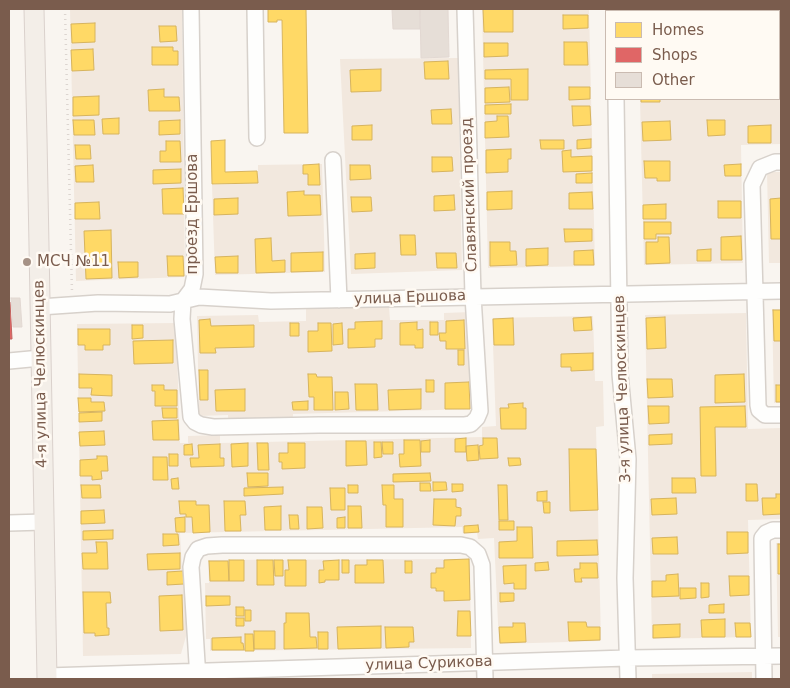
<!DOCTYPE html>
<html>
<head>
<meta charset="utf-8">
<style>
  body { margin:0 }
  #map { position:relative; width:790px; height:688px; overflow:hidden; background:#f9f5f0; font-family:"DejaVu Sans",sans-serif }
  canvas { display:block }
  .frame { position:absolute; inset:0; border:10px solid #7a5c4d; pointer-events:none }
  .legend { position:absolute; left:605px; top:10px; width:175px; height:90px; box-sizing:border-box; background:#fffaf3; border:1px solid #cabbb1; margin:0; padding:6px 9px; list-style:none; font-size:15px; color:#7a5c4d }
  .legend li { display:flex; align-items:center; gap:10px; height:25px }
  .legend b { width:25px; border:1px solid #cabbb1 }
</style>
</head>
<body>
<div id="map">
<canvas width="790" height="688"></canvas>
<div class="frame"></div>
<ul class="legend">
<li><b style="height:14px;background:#ffd966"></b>Homes</li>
<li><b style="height:14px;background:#e06666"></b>Shops</li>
<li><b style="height:14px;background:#e6ded7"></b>Other</li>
</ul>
</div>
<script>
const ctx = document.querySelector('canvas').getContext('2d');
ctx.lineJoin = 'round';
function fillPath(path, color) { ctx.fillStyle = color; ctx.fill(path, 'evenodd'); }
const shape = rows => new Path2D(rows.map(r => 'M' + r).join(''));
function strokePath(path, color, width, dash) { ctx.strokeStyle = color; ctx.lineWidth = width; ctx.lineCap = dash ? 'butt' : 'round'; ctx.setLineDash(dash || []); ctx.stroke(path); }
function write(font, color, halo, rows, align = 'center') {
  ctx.font = font + ' "DejaVu Sans",sans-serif'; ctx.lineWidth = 5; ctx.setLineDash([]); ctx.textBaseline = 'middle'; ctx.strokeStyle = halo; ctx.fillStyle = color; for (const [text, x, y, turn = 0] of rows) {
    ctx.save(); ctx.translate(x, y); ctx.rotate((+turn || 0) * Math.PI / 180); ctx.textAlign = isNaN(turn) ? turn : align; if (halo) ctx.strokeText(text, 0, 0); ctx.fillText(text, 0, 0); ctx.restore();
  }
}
fillPath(shape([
  [70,9,182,9,185,277,76,281],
  [482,9,589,9,595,266,488,268],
  [779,54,781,54,781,144,741,145,743,263,644,265,640,99,779,99],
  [458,58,462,270,351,274,340,59],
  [322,164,325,272,215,275,212,185,258,183,258,165],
  [767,172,781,172,781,263,769,263],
  [389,307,390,320,444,320,444,313,471,312,470,365,472,409,293,414,293,421,228,423,228,415,199,416,197,316,258,315,259,322,306,321,306,308],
  [772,309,781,309,781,403,774,403],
  [746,313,748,429,781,428,781,519,748,520,751,637,652,639,645,315],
  [593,316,595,381,603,381,604,426,596,427,601,641,499,644,494,538,478,539,477,533,463,534,462,527,180,533,182,570,184,570,188,629,181,654,83,656,77,324,176,323,180,443,188,443,188,436,220,435,220,443,482,437,482,427,496,426,492,318],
  [776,543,781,543,781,637,778,637],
  [470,559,471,648,210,651,210,639,206,639,205,583,209,583,208,560],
  [752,672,752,679,652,679,652,674]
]), '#f2e8de');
const homes = shape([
  [268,9,306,9,308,133,284,133,282,20,277,20,277,22,268,22,268,9],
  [483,9,513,9,513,32,484,32,483,9],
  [639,9,673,9,673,11,639,11,639,9],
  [716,9,737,9,738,11,716,11,716,9],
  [765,9,781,9,781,26,779,26,779,11,766,11,765,9],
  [563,15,588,15,588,28,563,29,563,15],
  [95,23,95,42,72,43,71,24,95,23],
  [159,26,176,26,177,41,160,42,159,26],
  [564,42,587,42,588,65,564,65,564,42],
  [484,43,508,43,508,56,484,57,484,43],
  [152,47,173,47,173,51,178,51,178,65,152,65,152,47],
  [93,49,94,70,72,71,71,50,93,49],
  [448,61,449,79,425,79,424,62,448,61],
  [381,69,381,91,351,92,350,70,381,69],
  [528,69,528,100,511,100,511,79,485,79,485,70,528,69],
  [509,87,510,102,485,103,485,88,509,87],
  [569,87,590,87,590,99,569,100,569,87],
  [164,89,164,97,179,97,180,111,149,111,148,90,164,89],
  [99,96,99,115,73,116,73,97,99,96],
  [641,99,660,99,660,102,641,102,641,99],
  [511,104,511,114,485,114,485,105,511,104],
  [572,106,590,106,591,125,573,126,572,106],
  [451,109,452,124,432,124,431,110,451,109],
  [497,116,508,116,509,137,485,138,485,122,497,121,497,116],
  [119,118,119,134,103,134,102,119,119,118],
  [73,120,94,120,95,135,74,135,73,120],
  [180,120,180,134,159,135,159,121,180,120],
  [707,120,725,120,725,135,708,136,707,120],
  [670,121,671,140,643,141,642,122,670,121],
  [372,125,372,140,352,140,352,126,372,125],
  [771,125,771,143,748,143,748,126,771,125],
  [591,139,591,148,577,149,577,140,591,139],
  [225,140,225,172,257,171,258,183,212,184,211,141,225,140],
  [540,140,564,140,564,149,541,149,540,140],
  [166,141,180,141,181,162,160,162,160,151,166,151,166,141],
  [75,145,90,145,91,159,76,159,75,145],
  [511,149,511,159,508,159,508,172,486,173,486,150,511,149],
  [571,150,571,157,592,156,592,171,563,172,562,151,571,150],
  [432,157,452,157,453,171,432,172,432,157],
  [644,161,670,161,670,181,657,181,657,178,645,178,644,161],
  [319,164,320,185,308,185,308,174,303,174,303,165,319,164],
  [741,164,741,176,725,176,724,165,741,164],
  [93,165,94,182,76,182,75,166,93,165],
  [350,165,370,165,371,179,350,180,350,165],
  [181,169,181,183,153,184,153,170,181,169],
  [592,173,592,183,576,183,576,174,592,173],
  [183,188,184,214,163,214,162,189,183,188],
  [304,191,304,195,320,195,321,215,288,216,287,192,304,191],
  [512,191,512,209,487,210,487,192,512,191],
  [592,192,593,209,569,209,569,193,592,192],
  [454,195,455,210,434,211,434,196,454,195],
  [351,197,371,197,372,211,352,212,351,197],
  [238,198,238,214,214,215,214,199,238,198],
  [781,198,781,239,771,239,770,199,781,198],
  [718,201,741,201,741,218,718,218,718,201],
  [99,202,100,219,75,219,75,203,99,202],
  [666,204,666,219,643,219,643,205,666,204],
  [644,222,671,222,671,234,656,234,656,239,644,239,644,222],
  [564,229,592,229,592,241,565,242,564,229],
  [111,230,112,278,86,279,84,231,111,230],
  [400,235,415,235,416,255,401,255,400,235],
  [741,236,742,260,721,260,721,237,741,236],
  [658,237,669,237,670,263,646,264,646,242,658,242,658,237],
  [271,238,272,261,285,260,285,272,256,273,255,239,271,238],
  [490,242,510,242,510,251,516,251,517,265,490,266,490,242],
  [548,248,548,265,526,266,526,249,548,248],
  [711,249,711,261,697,261,697,250,711,249],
  [593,250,594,265,574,265,574,251,593,250],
  [323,252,323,271,291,272,291,253,323,252],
  [375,253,375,268,355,269,355,254,375,253],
  [436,253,456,253,457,268,437,268,436,253],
  [167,256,183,256,184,276,168,276,167,256],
  [238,256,238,273,216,273,215,257,238,256],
  [118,262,138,262,138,277,119,278,118,262],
  [773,310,781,310,781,341,774,341,773,310],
  [591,317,592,330,574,331,573,318,591,317],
  [665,317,666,348,647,349,646,318,665,317],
  [513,318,514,345,494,345,493,319,513,318],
  [210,319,211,326,254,325,254,347,215,348,216,353,200,353,199,320,210,319],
  [464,320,465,349,446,349,446,341,440,341,439,333,446,333,446,321,464,320],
  [382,321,382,339,375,339,375,347,348,348,348,329,355,329,355,322,382,321],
  [417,322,417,330,423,329,423,348,415,348,415,345,400,345,400,323,417,322],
  [430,322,438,322,438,335,430,335,430,322],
  [290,323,299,323,299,336,290,336,290,323],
  [318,323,331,323,332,351,308,352,308,331,318,331,318,323],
  [342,323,343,344,333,345,333,324,342,323],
  [132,325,143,325,143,338,132,339,132,325],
  [78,329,110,329,110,345,103,345,103,350,85,350,85,345,78,345,78,329],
  [173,340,173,363,134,364,133,341,173,340],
  [458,350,464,350,464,365,458,365,458,350],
  [593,353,593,370,571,371,571,367,561,367,561,354,593,353],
  [199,370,208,370,208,400,200,400,199,370],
  [79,374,112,375,112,396,91,395,92,388,79,388,79,374],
  [308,374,316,374,317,377,332,377,333,410,314,410,314,397,309,397,308,374],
  [744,374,745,402,715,403,715,375,744,374],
  [647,379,672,379,673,397,648,398,647,379],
  [426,380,434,380,434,392,426,392,426,380],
  [469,382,470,409,445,409,445,383,469,382],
  [355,384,377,384,378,410,356,410,355,384],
  [152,385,164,385,164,390,177,390,177,406,155,406,155,391,152,391,152,385],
  [776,385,781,385,781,402,776,402,776,385],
  [245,389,245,411,216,411,215,390,245,389],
  [421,389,421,409,389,410,388,390,421,389],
  [335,392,348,392,349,409,335,410,335,392],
  [78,398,91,398,91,402,104,402,105,411,79,412,78,398],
  [308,401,308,410,293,410,292,402,308,401],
  [523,403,523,408,526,408,526,429,501,429,500,408,509,408,508,404,523,403],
  [648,406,669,406,669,423,649,424,648,406],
  [745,406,746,427,715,427,716,476,701,476,700,407,745,406],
  [162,408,177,408,177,418,163,418,162,408],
  [102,412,102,421,79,422,79,413,102,412],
  [178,420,179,440,153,440,152,421,178,420],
  [104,431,105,445,80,446,79,432,104,431],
  [672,434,672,444,649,445,649,435,672,434],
  [466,438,466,452,455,452,455,439,466,438],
  [483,438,497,438,498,458,480,459,479,446,483,445,483,438],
  [404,440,420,440,421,466,400,467,399,454,404,454,404,440],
  [430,440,430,452,421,452,421,441,430,440],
  [346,441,366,441,367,465,346,466,346,441],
  [374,442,381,442,382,457,374,458,374,442],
  [382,442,393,442,393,454,383,454,382,442],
  [248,443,248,466,232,467,231,444,248,443],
  [257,443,268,443,269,470,258,470,257,443],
  [288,443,305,443,305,468,282,469,282,462,279,462,279,453,288,453,288,443],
  [192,444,193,455,184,455,184,445,192,444],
  [220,444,220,458,224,458,224,466,191,467,190,458,199,458,198,445,220,444],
  [478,445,479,460,467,461,466,446,478,445],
  [569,449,596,449,598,510,570,511,569,449],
  [169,454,178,454,178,466,169,466,169,454],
  [97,456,107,456,108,471,101,471,102,479,92,480,92,476,80,476,80,460,97,459,97,456],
  [153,457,167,457,168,480,153,480,153,457],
  [508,458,520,458,521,465,509,466,508,458],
  [247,473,268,473,268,486,248,487,247,473],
  [430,473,431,481,393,482,393,474,430,473],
  [178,478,179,489,172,489,171,479,178,478],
  [672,478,695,478,696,493,672,493,672,478],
  [433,482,446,482,447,490,433,491,433,482],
  [420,483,430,483,431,491,420,491,420,483],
  [452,484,463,484,463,491,452,492,452,484],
  [746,484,757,484,758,501,746,501,746,484],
  [81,485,100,485,101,498,82,498,81,485],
  [348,485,358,485,358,493,348,493,348,485],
  [382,485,394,485,394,499,403,499,403,527,386,527,386,505,383,505,382,485],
  [498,485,507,485,508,520,499,520,498,485],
  [283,487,283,494,244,496,244,488,283,487],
  [330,488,345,488,345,510,331,510,330,488],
  [547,491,547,501,537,501,537,492,547,491],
  [776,494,781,494,781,514,763,515,762,498,776,498,776,494],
  [676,498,677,514,652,515,651,499,676,498],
  [434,499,456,499,456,507,461,508,461,516,456,516,455,526,433,525,434,499],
  [179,501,196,501,196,505,209,505,210,532,193,533,192,517,186,517,186,514,180,514,179,501],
  [224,501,245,501,246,515,240,515,241,531,225,531,224,501],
  [543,502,550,502,550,513,544,513,543,502],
  [281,506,281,530,265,530,264,507,281,506],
  [348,506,361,506,362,528,348,528,348,506],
  [307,507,322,507,323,528,307,529,307,507],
  [104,510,105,523,81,524,81,511,104,510],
  [289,515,298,515,299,529,290,529,289,515],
  [185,517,185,532,176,532,175,518,185,517],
  [345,517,345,528,337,528,337,518,345,517],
  [499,521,514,521,514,530,499,530,499,521],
  [478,525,479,532,464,533,464,526,478,525],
  [517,527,532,527,533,558,499,558,499,542,517,541,517,527],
  [113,530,113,539,83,540,83,531,113,530],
  [727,532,748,532,748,553,727,554,727,532],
  [163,534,178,534,179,545,163,546,163,534],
  [677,537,678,554,653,554,652,538,677,537],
  [597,540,598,555,557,556,557,541,597,540],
  [96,542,107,542,108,569,83,569,82,553,97,553,96,542],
  [778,544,781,544,781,574,778,574,778,544],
  [180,553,180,569,148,570,147,554,180,553],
  [469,559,470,600,444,601,444,591,436,591,436,588,431,588,431,573,436,573,436,568,444,568,444,560,469,559],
  [229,560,244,560,244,581,229,581,229,560],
  [257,560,273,560,274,585,257,585,257,560],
  [274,560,283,560,283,576,275,576,274,560],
  [288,560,306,560,306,586,285,586,285,570,289,570,288,560],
  [339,560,339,580,325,580,325,582,319,583,319,570,324,570,323,561,339,560],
  [342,560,349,560,349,573,342,573,342,560],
  [367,560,383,560,384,583,355,583,355,565,367,565,367,560],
  [209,561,228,561,229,581,210,581,209,561],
  [405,561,412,561,412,573,405,573,405,561],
  [548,562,549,570,535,571,535,563,548,562],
  [580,563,597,563,598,578,581,578,582,582,575,582,574,569,580,569,580,563],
  [526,565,526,589,514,589,514,583,504,584,503,566,526,565],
  [183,571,184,584,167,585,167,572,183,571],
  [678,574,679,596,652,597,652,581,666,581,666,575,678,574],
  [729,576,749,576,749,595,730,596,729,576],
  [701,583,709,583,709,597,701,598,701,583],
  [680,588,696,588,696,598,680,599,680,588],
  [83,592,110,592,111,603,106,603,107,628,109,628,109,635,95,636,95,633,84,633,83,592],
  [500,593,514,593,514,601,500,602,500,593],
  [182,595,183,630,160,631,159,596,182,595],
  [206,596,230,596,230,605,206,606,206,596],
  [724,604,724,613,709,613,709,605,724,604],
  [236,607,244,607,244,616,236,616,236,607],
  [245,610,251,610,251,621,245,621,245,610],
  [458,611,470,611,471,636,457,636,458,611],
  [286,613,309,613,310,637,316,637,317,648,284,649,284,623,286,623,286,613],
  [236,618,244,618,244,626,236,626,236,618],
  [725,619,725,637,702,637,701,620,725,619],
  [568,622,586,622,587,627,600,627,600,640,569,641,568,622],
  [513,623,525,623,526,642,500,643,499,627,513,627,513,623],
  [735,623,750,623,751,637,736,637,735,623],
  [680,624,680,637,653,638,653,625,680,624],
  [381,626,381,648,338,649,337,627,381,626],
  [385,627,413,627,414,642,409,642,409,647,386,648,385,627],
  [254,631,275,631,275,649,254,649,254,631],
  [318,632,328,632,328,649,318,649,318,632],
  [245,634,253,634,254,651,245,651,245,634],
  [241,637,241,643,243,643,244,650,212,650,212,638,241,637]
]);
fillPath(homes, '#ffd966');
strokePath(homes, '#d7b45e', 1);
const shops = shape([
  [9,302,10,302,12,339,9,339,9,302]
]);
fillPath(shops, '#e06666');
strokePath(shops, '#c1635e', 1);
const building = shape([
  [392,9,420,9,420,29,393,29,392,9],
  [420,9,448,9,449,57,421,58,420,9],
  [11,298,20,298,22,327,13,327,11,298]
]);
fillPath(building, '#e6ded7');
strokePath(building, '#e2d8d2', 1);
const minor = shape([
  [191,9,195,274,192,289,183,301,182,319,191,417,195,422,201,425,213,427,319,425,465,425,471,424,477,418,480,411,473,296,465,9],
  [255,9,257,138],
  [615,9,615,11],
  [750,9,750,11],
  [779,41,781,41],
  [616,99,620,374,628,459,625,578,628,679],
  [333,160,339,300],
  [781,162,775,162,760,168,752,185,758,405,759,410,765,415,781,415],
  [40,307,98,303,170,304,199,297,271,301,781,291],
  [9,361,41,358],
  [9,523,44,522],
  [47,676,627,658,781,656],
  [198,679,191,567,193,557,198,549,207,546,222,545,461,545,470,547,478,554,482,565,485,679],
  [764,679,762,542,762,538,766,533,773,530,781,530]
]);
const major = shape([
  [34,9,37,138,47,679]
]);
strokePath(minor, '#d7d1cb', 18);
strokePath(major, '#dad1cc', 21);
strokePath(shape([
  [65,9,72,292]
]), '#dcd5d0', 2.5, [1, 4]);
strokePath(minor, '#fefefd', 15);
strokePath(major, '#f3eee8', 19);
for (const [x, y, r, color] of [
  [27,262,5,"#a69286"]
]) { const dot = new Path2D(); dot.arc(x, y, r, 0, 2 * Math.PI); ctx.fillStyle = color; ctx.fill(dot); strokePath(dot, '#fffaf3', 2); }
write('15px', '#7a5c4d', '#fffaf3', [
  ["Славянский проезд",470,195,-92],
  ["проезд Ершова",193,214,-90],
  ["улица Ершова",410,298,-2],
  ["4-я улица Челюскинцев",41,374,-91],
  ["3-я улица Челюскинцев",623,389,-92],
  ["улица Сурикова",429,664,-2]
]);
write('15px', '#7a5c4d', '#fffaf3', [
  ["МСЧ №11",37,262]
], 'left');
</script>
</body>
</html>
